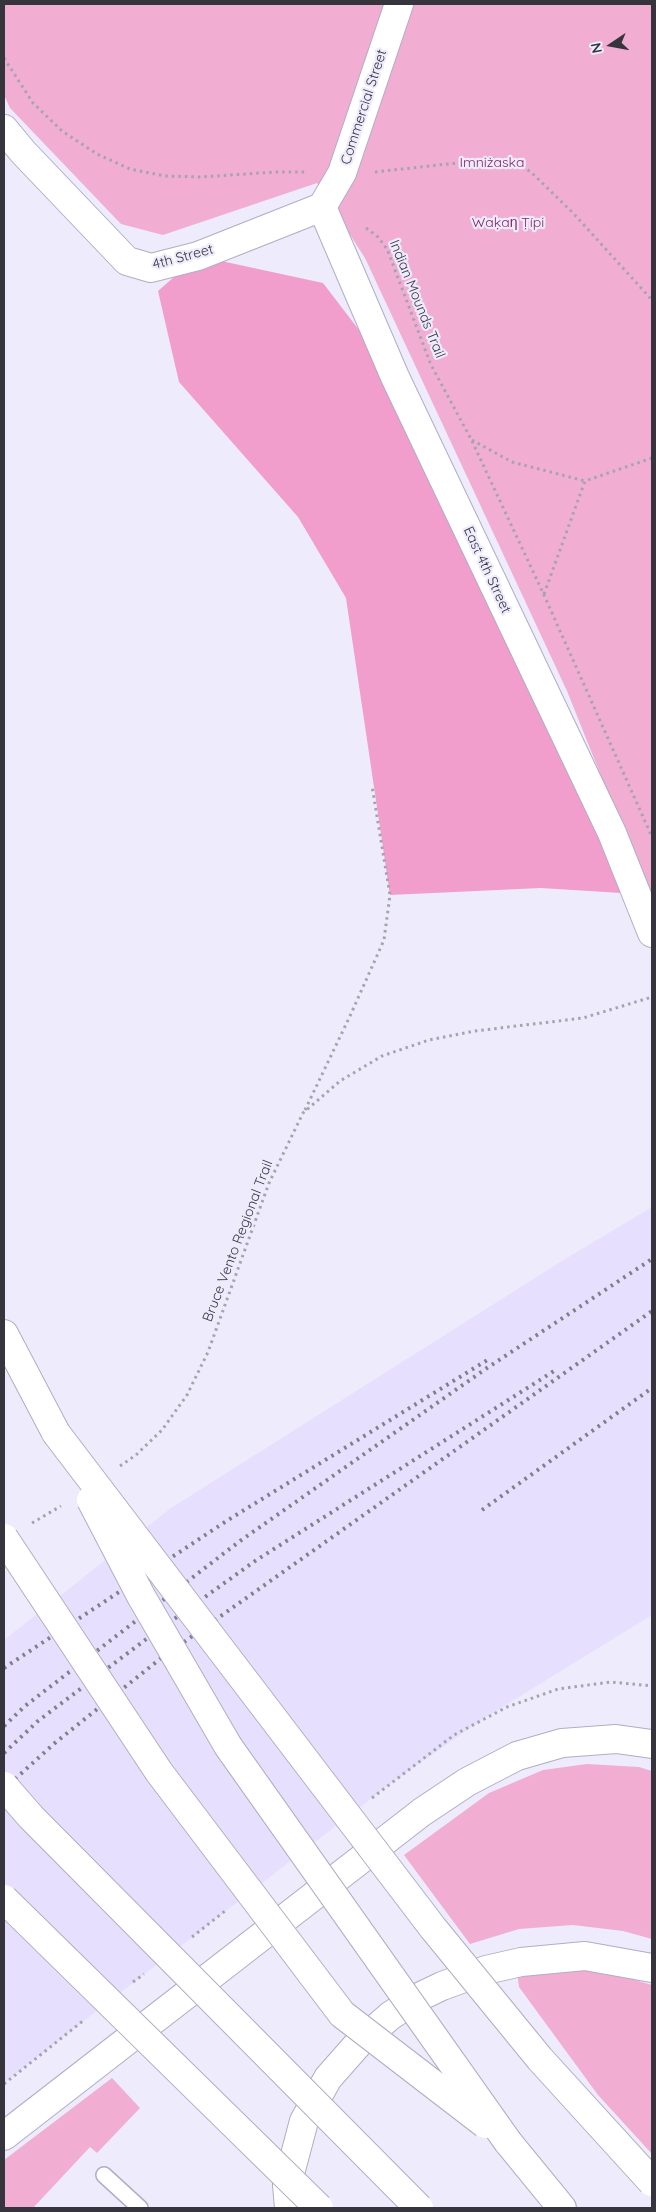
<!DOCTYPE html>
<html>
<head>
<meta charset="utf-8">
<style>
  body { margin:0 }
  #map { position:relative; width:656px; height:2212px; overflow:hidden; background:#eeebfd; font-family:Quicksand,sans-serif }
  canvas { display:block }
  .frame { position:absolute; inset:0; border:5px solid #36353d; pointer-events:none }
  .north { position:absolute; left:586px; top:20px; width:50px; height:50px; -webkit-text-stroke:4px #eeebfd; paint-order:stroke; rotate:258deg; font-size:14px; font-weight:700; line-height:20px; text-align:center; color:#36353d }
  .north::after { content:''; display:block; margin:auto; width:18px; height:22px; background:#36353d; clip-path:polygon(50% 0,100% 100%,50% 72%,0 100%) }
</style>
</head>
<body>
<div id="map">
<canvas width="656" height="2212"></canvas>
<div class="frame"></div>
<div class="north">N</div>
</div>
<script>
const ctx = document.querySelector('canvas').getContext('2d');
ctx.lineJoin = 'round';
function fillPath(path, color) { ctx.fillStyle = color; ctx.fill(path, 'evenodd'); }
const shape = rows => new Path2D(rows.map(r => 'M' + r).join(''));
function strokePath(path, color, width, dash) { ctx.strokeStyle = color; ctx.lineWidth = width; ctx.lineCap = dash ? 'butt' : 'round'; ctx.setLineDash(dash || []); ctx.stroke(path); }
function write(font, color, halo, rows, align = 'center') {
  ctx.font = font + ' Quicksand,sans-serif'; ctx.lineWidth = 4.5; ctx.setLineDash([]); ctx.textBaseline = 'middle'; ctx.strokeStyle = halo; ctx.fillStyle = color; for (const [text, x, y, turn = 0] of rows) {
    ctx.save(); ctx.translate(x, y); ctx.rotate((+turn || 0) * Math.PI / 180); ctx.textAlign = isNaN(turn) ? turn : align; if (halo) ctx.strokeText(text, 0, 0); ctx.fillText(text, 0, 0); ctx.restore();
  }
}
fillPath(shape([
  [652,1207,652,1615,483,1719,390,1784,4,2083,4,1640,171,1508,565,1259]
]), '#e6e0fe');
fillPath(shape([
  [4,4,652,4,652,903,567,691,365,258,317,183,163,235,121,224,10,108,4,95],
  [587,1764,639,1767,652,1771,652,1939,623,1931,573,1925,519,1929,470,1944,404,1855,489,1793,543,1770],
  [558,1967,601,1970,652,1985,652,2154,598,2095,519,1987,517,1972],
  [112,2078,140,2108,97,2153,90,2147,33,2208,4,2208,4,2160]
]), '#f1aed2');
fillPath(shape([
  [198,256,323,283,395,377,637,894,541,888,390,895,346,598,298,517,179,382,158,291]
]), '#f29ecc');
const service = shape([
  [104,2175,140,2208]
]);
const minor = shape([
  [4,129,23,152,127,261,151,268,198,256,322,207],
  [322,207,395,377,612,833,652,933],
  [322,207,342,173,399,4]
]);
const motorway = shape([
  [4,1334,56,1433],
  [4,2136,422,1812,467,1782,517,1756,562,1743,616,1739,652,1744],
  [508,2142,562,2208],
  [289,2208,287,2185,304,2121,328,2078,358,2044,390,2016,417,1998,442,1986,486,1970,521,1962,585,1956,652,1968]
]);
strokePath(service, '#b2adc2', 18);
strokePath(minor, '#b2adc2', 30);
strokePath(motorway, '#b2adc2', 30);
strokePath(shape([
  [4,58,33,103,62,131,97,154,130,169,165,176,201,177,275,172,306,172],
  [375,172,493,159,511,160,531,172,573,213,652,300],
  [366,228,378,237,387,249,431,365,471,439,544,595,652,837],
  [472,440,512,462,585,481],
  [544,594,585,481,652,458],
  [305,1110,350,1016,384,940,390,895,372,786],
  [120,1466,136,1455,162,1430,187,1395,208,1352,269,1183,303,1113,340,1081,382,1056,429,1040,475,1031,583,1018,652,997],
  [32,1523,61,1506],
  [372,1798,454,1735,507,1707,558,1689,611,1682,652,1686],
  [192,1937,225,1911],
  [133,1982,144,1974],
  [4,2084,84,2020]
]), '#a6a3b1', 3, [2.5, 4]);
strokePath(service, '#fff', 15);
strokePath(minor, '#fff', 28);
strokePath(motorway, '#fff', 28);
strokePath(shape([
  [482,1510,652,1388],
  [4,1668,228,1520,489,1359],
  [4,1726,25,1706,240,1541,487,1368,652,1259],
  [4,1753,38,1721,145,1640,255,1561,554,1371],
  [4,1789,56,1742,160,1659,652,1311]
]), '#807f8b', 4, [2.5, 5]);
const motorwayBridge = shape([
  [56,1433,433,1928,540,2059,652,2182],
  [91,1500,141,1596,228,1746,508,2142],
  [4,1538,159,1772,342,2014,485,2124],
  [4,1786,31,1817,419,2208],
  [4,1899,319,2208]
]);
strokePath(motorwayBridge, '#b2adc2', 30, []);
strokePath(motorwayBridge, '#fff', 28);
write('14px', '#36353d', '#eeebfd', [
  ["Commercial Street",364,107,-72],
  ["4th Street",183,257,-15],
  ["Indian Mounds Trail",417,299,68],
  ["East 4th Street",487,570,65],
  ["Bruce Vento Regional Trail",238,1241,-69]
]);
write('14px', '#862763', '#eeebfd', [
  ["Imniżaska",492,163],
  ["Waḳaƞ Ṭípi",508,223]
]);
</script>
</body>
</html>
